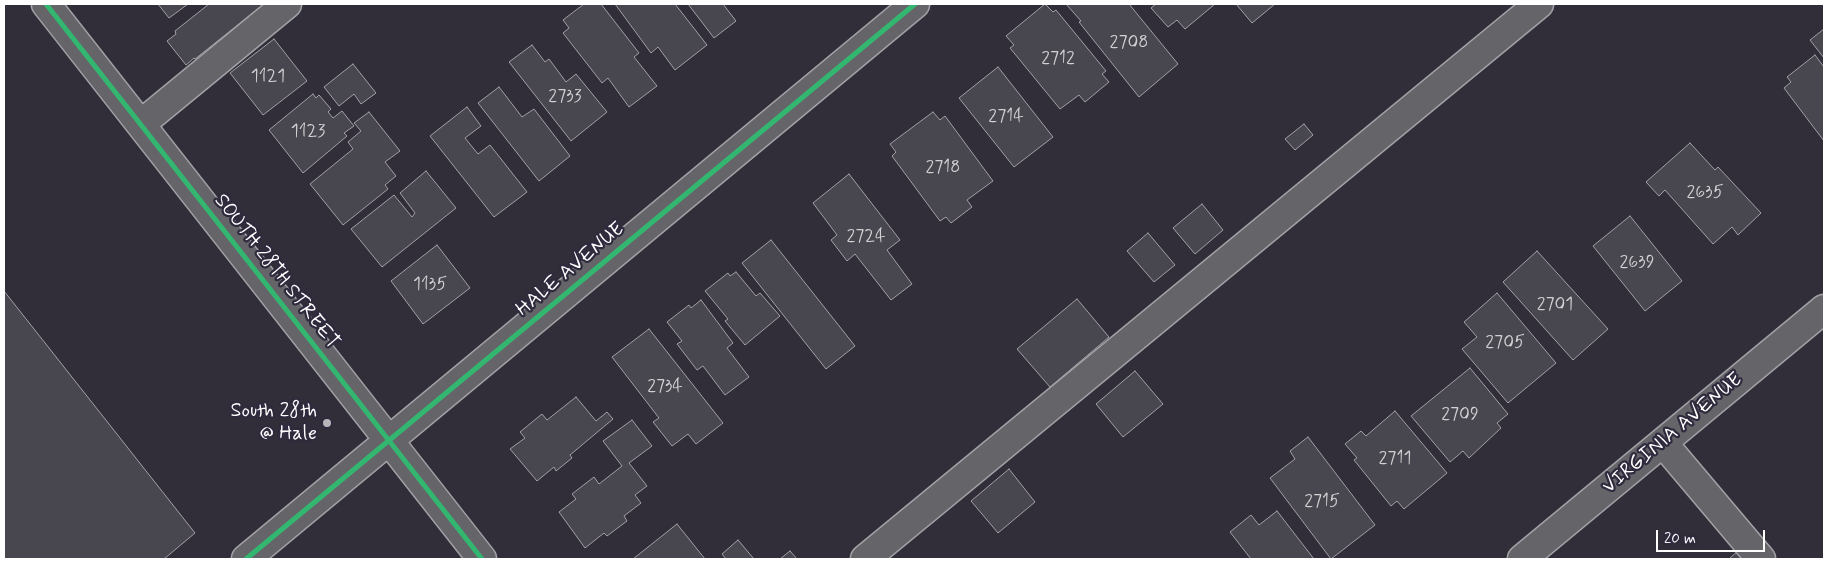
<!DOCTYPE html>
<html>
<head>
<meta charset="utf-8">
<style>
  body { margin:0 }
  #map { position:relative; width:1828px; height:563px; overflow:hidden; background:#312e39; font-family:Mynerve,sans-serif }
  canvas { display:block }
  .frame { position:absolute; inset:0; border:5px solid #fff; pointer-events:none }
  .scale { position:absolute; left:1656px; top:530px; width:109px; height:22px; box-sizing:border-box; border:2px solid #fff; border-top:0; padding-left:6px; font-size:15px; line-height:18px; white-space:nowrap; color:#fff; -webkit-text-stroke:4px #2f2a3d; paint-order:stroke }
</style>
</head>
<body>
<div id="map">
<canvas width="1828" height="563"></canvas>
<div class="frame"></div>
<div class="scale">20 m</div>
</div>
<script>
const ctx = document.querySelector('canvas').getContext('2d');
ctx.lineJoin = 'round';
function fillPath(path, color) { ctx.fillStyle = color; ctx.fill(path, 'evenodd'); }
const shape = rows => new Path2D(rows.map(r => 'M' + r).join(''));
function strokePath(path, color, width, dash) { ctx.strokeStyle = color; ctx.lineWidth = width; ctx.lineCap = dash ? 'butt' : 'round'; ctx.setLineDash(dash || []); ctx.stroke(path); }
function write(font, color, halo, rows, align = 'center') {
  ctx.font = font + ' Mynerve,sans-serif'; ctx.lineWidth = 4.5; ctx.setLineDash([]); ctx.textBaseline = 'middle'; ctx.strokeStyle = halo; ctx.fillStyle = color; for (const [text, x, y, turn = 0] of rows) {
    ctx.save(); ctx.translate(x, y); ctx.rotate((+turn || 0) * Math.PI / 180); ctx.textAlign = isNaN(turn) ? turn : align; if (halo) ctx.strokeText(text, 0, 0); ctx.fillText(text, 0, 0); ctx.restore();
  }
}
const building = shape([
  [158,4,188,4,169,18,158,4],
  [209,4,264,4,195,59,194,58,186,65,167,41,176,34,175,31,209,4],
  [584,4,601,4,639,53,634,57,657,86,629,107,608,78,602,83,563,33,569,28,563,20,584,4],
  [615,4,675,4,707,45,675,70,658,47,651,53,615,4],
  [688,4,723,4,736,21,714,38,688,4],
  [1045,4,1053,12,1056,10,1106,71,1102,74,1109,82,1085,102,1079,95,1060,109,1010,48,1014,45,1006,36,1045,4],
  [1066,4,1129,4,1178,64,1139,97,1079,22,1081,21,1066,4],
  [1156,4,1215,4,1185,29,1177,20,1168,27,1151,8,1156,4],
  [1236,4,1275,4,1252,23,1236,4],
  [1824,29,1824,58,1810,40,1824,29],
  [274,39,307,81,263,115,230,73,274,39],
  [532,45,545,62,549,59,566,82,576,74,607,112,571,141,509,62,532,45],
  [1815,55,1824,67,1824,141,1784,88,1791,82,1787,77,1815,55],
  [353,64,376,93,361,104,354,94,339,106,324,87,353,64],
  [998,67,1053,137,1014,167,959,98,998,67],
  [499,87,522,117,534,109,570,156,539,181,478,103,499,87],
  [313,94,316,98,319,95,331,109,328,112,333,118,342,111,354,126,344,133,347,136,303,173,269,130,313,94],
  [467,107,481,126,465,138,478,154,490,145,527,192,494,217,430,136,467,107],
  [369,112,400,151,385,162,396,176,385,185,388,189,343,225,310,184,353,149,348,142,361,131,354,123,369,112],
  [933,112,940,120,945,116,993,181,967,200,972,207,951,223,946,217,940,221,892,156,896,152,890,144,933,112],
  [1304,124,1313,135,1295,150,1285,139,1304,124],
  [1690,143,1715,170,1718,167,1761,213,1738,235,1732,227,1713,244,1665,190,1659,196,1646,182,1690,143],
  [426,171,456,208,382,267,351,229,394,195,412,217,415,213,400,193,426,171],
  [849,174,900,240,887,250,912,284,891,300,855,254,847,261,831,240,837,235,813,203,849,174],
  [1202,204,1223,230,1195,254,1173,228,1202,204],
  [1630,216,1682,281,1645,311,1593,246,1630,216],
  [1148,233,1175,265,1154,282,1127,251,1148,233],
  [771,240,855,346,826,369,742,263,771,240],
  [437,245,470,288,423,324,391,281,437,245],
  [1537,251,1608,329,1573,360,1503,282,1537,251],
  [736,272,756,296,760,293,780,316,745,345,725,321,728,319,705,291,728,273,730,276,736,272],
  [4,291,195,533,164,559,4,559,4,291],
  [1497,293,1556,363,1508,403,1462,349,1477,337,1464,322,1497,293],
  [1077,299,1109,337,1050,387,1017,349,1077,299],
  [701,300,733,343,727,348,749,377,725,395,703,366,697,370,677,344,682,341,667,322,689,305,691,308,701,300],
  [649,329,723,423,696,444,688,434,672,446,653,422,659,418,612,357,649,329],
  [1470,368,1508,414,1497,423,1501,428,1469,458,1463,451,1450,462,1411,416,1470,368],
  [1135,371,1163,404,1123,437,1096,404,1135,371],
  [576,397,596,421,607,412,613,419,570,455,572,458,556,471,554,467,537,481,510,449,525,438,520,432,542,414,547,420,576,397],
  [1395,411,1447,473,1404,509,1397,501,1391,506,1354,460,1357,458,1345,444,1361,431,1366,436,1395,411],
  [632,420,652,446,629,463,647,486,635,495,641,503,624,516,627,521,607,536,604,533,585,548,559,512,576,499,572,494,594,477,599,484,622,466,603,441,632,420],
  [1308,437,1375,525,1331,559,1270,478,1295,459,1290,451,1308,437],
  [1009,469,1035,502,998,533,971,501,1009,469],
  [1277,511,1314,559,1251,559,1230,532,1251,515,1259,525,1277,511],
  [677,524,705,559,633,559,677,524],
  [738,540,754,559,726,559,722,554,738,540],
  [1739,550,1747,559,1729,559,1739,550],
  [790,551,797,559,780,559,790,551]
]);
fillPath(building, '#48464e');
strokePath(building, '#a2a1a6', 1);
const minor = shape([
  [46,4,482,559],
  [141,124,287,4],
  [1663,443,1761,559],
  [246,559,915,4],
  [865,559,1539,4]
]);
const major = shape([
  [1522,559,1824,309]
]);
strokePath(minor, '#a2a1a6', 31);
strokePath(major, '#a2a1a6', 31);
strokePath(minor, '#656469', 28);
strokePath(major, '#656469', 28);
strokePath(shape([
  [46,4,482,559],
  [246,559,915,4]
]), '#33b770', 5);
for (const [x, y, r, color] of [
  [327,423,5,"#b7b6ba"]
]) { const dot = new Path2D(); dot.arc(x, y, r, 0, 2 * Math.PI); ctx.fillStyle = color; ctx.fill(dot); strokePath(dot, '#2f2a3d', 2); }
write('18px', '#d1d1d3', null, [
  ["2708",1129,43],
  ["2712",1058,59],
  ["1121",268,77],
  ["2733",565,97],
  ["2714",1006,117],
  ["1123",308,132],
  ["2718",943,168],
  ["2635",1705,193],
  ["2724",866,237],
  ["2639",1637,263],
  ["1135",430,285],
  ["2701",1555,305],
  ["2705",1505,343],
  ["2734",665,387],
  ["2709",1460,415],
  ["2711",1395,459],
  ["2715",1322,502]
]);
write('20px', '#fff', '#2f2a3d', [
  ["HALE AVENUE",571,270,-40],
  ["SOUTH 28TH STREET",276,272,52],
  ["VIRGINIA AVENUE",1673,434,-40]
]);
write('20px', '#fff', '#2f2a3d', [
  ["South 28th",317,412],
  ["@ Hale",317,435]
], 'right');
</script>
</body>
</html>
